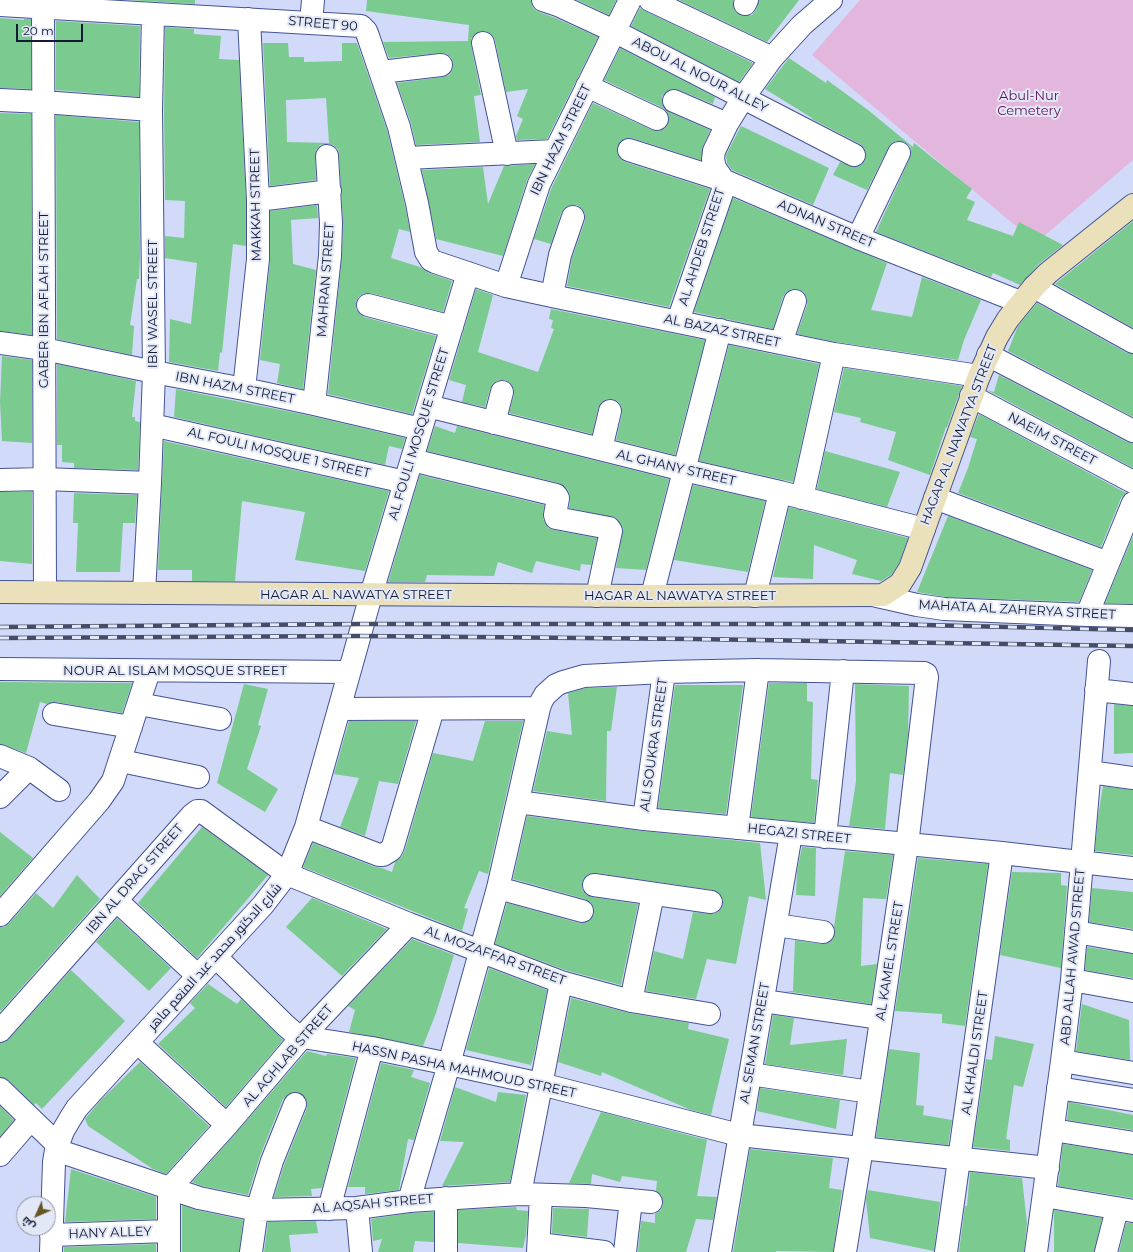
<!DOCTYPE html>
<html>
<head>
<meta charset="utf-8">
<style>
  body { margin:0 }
  #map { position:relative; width:1133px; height:1252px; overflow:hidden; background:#d1daf8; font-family:Montserrat,Cairo,sans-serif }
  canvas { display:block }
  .north { position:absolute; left:16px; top:1196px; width:40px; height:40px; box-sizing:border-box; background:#e3e8f7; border:1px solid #9096a9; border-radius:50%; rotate:225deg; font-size:11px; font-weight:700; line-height:16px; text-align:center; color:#141a35 }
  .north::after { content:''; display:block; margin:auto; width:14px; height:18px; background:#665623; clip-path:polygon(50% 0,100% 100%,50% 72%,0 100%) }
  .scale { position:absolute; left:16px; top:24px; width:67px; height:18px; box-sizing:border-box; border:2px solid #141a35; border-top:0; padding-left:5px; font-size:12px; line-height:14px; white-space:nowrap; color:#141a35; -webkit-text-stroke:3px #e3e8f7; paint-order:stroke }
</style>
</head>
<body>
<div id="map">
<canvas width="1133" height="1252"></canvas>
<div class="north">ش</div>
<div class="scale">20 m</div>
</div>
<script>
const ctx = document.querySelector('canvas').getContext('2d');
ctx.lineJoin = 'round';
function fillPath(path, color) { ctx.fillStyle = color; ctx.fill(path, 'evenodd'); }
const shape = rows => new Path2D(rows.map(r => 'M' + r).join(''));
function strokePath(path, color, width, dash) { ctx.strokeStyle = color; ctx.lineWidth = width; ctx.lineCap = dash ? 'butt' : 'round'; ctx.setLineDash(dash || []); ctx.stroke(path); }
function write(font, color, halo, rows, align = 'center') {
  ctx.font = font + ' Montserrat,Cairo,sans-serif'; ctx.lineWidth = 4; ctx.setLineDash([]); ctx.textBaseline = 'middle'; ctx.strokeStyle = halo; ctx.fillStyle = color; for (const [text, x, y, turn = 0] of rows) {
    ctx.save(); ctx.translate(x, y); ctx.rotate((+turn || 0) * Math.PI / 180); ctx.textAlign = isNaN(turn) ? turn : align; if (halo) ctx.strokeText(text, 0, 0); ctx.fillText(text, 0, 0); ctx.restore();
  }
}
fillPath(shape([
  [860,0,1133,0,1133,160,1036,243,812,55]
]), '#e3b7dd');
fillPath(shape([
  [129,0,195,0,195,4],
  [367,0,531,0,533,8,539,12,553,17,598,37,547,139,517,140,516,136,523,119,517,116,528,89,506,92,495,40,492,35,486,31,480,31,475,34,471,39,471,45,481,95,474,96,480,142,416,145,411,123,397,83,443,77,449,75,452,70,453,63,451,57,446,54,440,53,389,58,383,42,468,41,469,25,366,11],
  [577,0,616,0,609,15],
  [679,0,733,0,733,5,735,11,740,15,745,16,752,15,756,10,759,0,799,0,767,42],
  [640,8,645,11,753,63,739,82,631,26],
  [0,18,24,20,24,19,31,19,31,89,0,88],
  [56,21,140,26,139,97,56,90],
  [165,27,194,29,194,34,221,36,219,59,239,60,246,200,246,246,233,244,222,353,220,352,218,371,169,362,170,319,191,324,197,263,165,258,165,236,184,238,185,201,165,200,164,110],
  [263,43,288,43,289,57,304,57,304,62,342,61,342,43,357,43,387,130,405,206,410,232,399,229,391,258,420,267,429,273,452,281,443,312,371,293,365,293,359,296,356,301,356,309,360,314,364,317,436,336,412,414,328,394,342,256,343,222,339,155,338,149,333,145,327,144,320,145,316,150,315,156,316,180,270,186],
  [326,98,329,143,287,142,286,100],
  [620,48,715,97,713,104,679,90,673,89,667,91,662,96,662,102,664,108,669,112,710,130,703,146,701,160,632,138,627,138,621,141,617,147,617,152,620,158,625,162,710,189,669,307,567,286,572,258,585,221,585,214,582,209,577,205,571,205,565,208,561,213,551,244,534,239,551,189,593,103,652,130,658,131,664,129,668,124,669,118,667,112,663,108,604,80],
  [789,58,826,83,827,80,868,110,913,147,914,143,972,189,966,198,975,202,967,220,1013,236,1019,222,1063,245,1039,264,1020,285,993,273,991,277,876,232,910,158,911,152,910,146,904,142,898,141,892,143,888,148,867,190,833,175,840,162,854,167,861,165,865,160,866,154,865,149,860,144,812,119,812,118,765,89],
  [0,113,31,114,32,335,0,331],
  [56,115,139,122,140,255,139,279,137,279,130,325,134,326,132,355,57,339],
  [741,126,829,168,813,205,732,170,727,163,726,155],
  [535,164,527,180,503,256,436,239,422,170,483,167,488,204,504,166],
  [733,198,887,263,871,310,912,317,922,277,981,300,964,340,958,360,836,342,797,334,807,305,807,299,804,292,799,289,792,289,786,292,783,297,773,329,694,312],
  [317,205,318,218,291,220,293,264,316,270,303,389,277,383,280,364,260,360,270,260,270,211],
  [1133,221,1133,328,1055,284],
  [476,289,493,295,478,352,538,372,554,329,551,328,553,320,549,319,551,309,705,340,675,455,616,440,622,414,622,408,619,402,613,399,607,399,601,403,598,408,592,434,509,413,514,395,514,389,510,383,505,380,498,380,493,384,490,389,485,407,462,402,466,385,449,380],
  [1037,303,1127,353,1133,354,1133,417,1008,351,1018,326],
  [729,345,819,364,793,482,699,461],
  [2,356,32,360,32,443,2,441,0,402],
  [57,364,136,381,132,417,135,417,135,421,140,422,138,470,74,468,74,463,62,462,62,445,57,445],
  [844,368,962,386,947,427,946,427,930,475,888,460,896,432,860,422,861,418,834,412],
  [999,375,1127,442,1133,443,1133,468,987,390,994,392],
  [176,389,311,416,405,438,402,449,389,446,385,465,174,417],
  [979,414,1126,493,1121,498,1101,547,958,493,968,468,977,439,970,437],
  [435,426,455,433,457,426,669,479,646,570,616,568,623,529,621,524,616,518,569,508,570,500,569,492,566,488,559,483,427,451],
  [164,441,389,491,365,571,295,560,305,512,242,501,235,581,192,581,192,570,158,570],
  [825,451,900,472,887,507,817,489],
  [420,475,544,505,543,519,548,528,554,530,597,538,591,565,581,564,580,571,536,561,532,573,498,562,494,576,427,575,425,582,388,582],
  [693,485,765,501,748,572,674,560],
  [0,492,32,492,32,564,0,561],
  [74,493,137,495,135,523,123,523,120,572,76,572,78,523,73,523],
  [789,507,908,538,899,563,891,575,881,581,852,574,857,560,814,545,813,579,773,577],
  [948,516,1092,570,1079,602,945,597,917,592],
  [1133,536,1133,604,1105,603],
  [0,682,132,683,122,713,56,702,47,704,40,702,26,753,0,744],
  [769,683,807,683,807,701,813,702,811,779,818,780,814,823,751,817],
  [244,684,268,689,258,725,261,726,247,769,278,789,265,812,217,783],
  [855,684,909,686,908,734,903,775,890,773,885,829,849,826,856,781],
  [675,685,743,685,726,814,658,808],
  [617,687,611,731,607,731,606,801,533,791,547,731,572,735,568,693,586,688],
  [1114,704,1133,706,1133,753,1114,754],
  [349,721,416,721,398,784,379,781,365,836,340,827,359,778,334,774],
  [485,721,523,721,488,874,479,871,464,908,468,909,462,931,303,867,313,843,375,867,382,868,392,872,395,862,402,856,405,850,433,753,473,761],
  [1103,786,1133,790,1133,855,1095,851,1098,817],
  [527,816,642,831,760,843,766,900,749,896,736,964,707,959,696,999,646,991,654,951,683,959,693,912,709,914,716,913,721,909,723,904,722,897,718,892,713,890,596,873,589,874,584,878,582,883,582,889,587,895,592,897,638,904,621,985,565,970,495,944,507,903,579,923,585,923,590,920,594,914,594,908,591,903,585,899,513,879],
  [202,827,268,875,197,958,138,903],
  [0,832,33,858,0,896],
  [802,847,816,848,815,896,796,895,797,871],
  [845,851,893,855,886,899,863,898,861,966,877,964,871,1004,784,991,793,991,795,940,822,944,828,943,833,939,835,933,834,927],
  [918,858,988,864,965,1026,942,1023,942,1014,895,1011],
  [1012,872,1061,873,1061,885,1067,886,1061,968,1000,955],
  [77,875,100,899,1,1011,0,1010,0,927,4,927,9,923,36,893,53,908],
  [1092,888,1133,892,1133,929,1089,922],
  [312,898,387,929,342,976,286,927],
  [117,918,171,968,149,991,96,942],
  [412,939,454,955,436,1013,423,1046,349,1032,355,1010,348,1006],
  [1087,947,1133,954,1133,978,1085,970],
  [489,968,547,990,534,1055,531,1065,466,1050],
  [71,970,125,1021,42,1109,36,1103,34,1105,8,1080,0,1077,0,1043,4,1043,9,1039],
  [208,984,237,1004,241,999,283,1040,226,1107,158,1044,195,1008,190,1003],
  [571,998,629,1013,689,1023,688,1029,729,1039,711,1115,691,1110,602,1072,601,1076,558,1062],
  [1082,1004,1129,1020,1130,1060,1076,1051],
  [773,1015,794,1018,790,1045,847,1039,843,1075,765,1064],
  [995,1036,1034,1044,1023,1087,1014,1085,1006,1139,1010,1140,1010,1151,973,1147,986,1059,992,1060],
  [889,1049,920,1053,916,1105,924,1106,923,1115,952,1120,948,1145,876,1137],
  [307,1051,326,1056,327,1054,356,1058,322,1188,311,1189,312,1196,274,1197,284,1165,307,1108,307,1103,305,1097,300,1093,294,1092,288,1094,283,1099,260,1156,248,1195,202,1186,192,1182,236,1133],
  [140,1062,209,1126,166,1174,153,1169,88,1126,85,1119,101,1100],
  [381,1063,414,1070,411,1077,430,1083,414,1140,408,1139,399,1190,365,1194,365,1187,348,1187],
  [455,1087,496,1102,498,1092,526,1095,510,1182,442,1186,464,1142,440,1141],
  [760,1088,840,1100,836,1129,757,1111],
  [1069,1102,1133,1115,1133,1130,1067,1120],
  [0,1106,14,1120,0,1136],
  [601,1112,707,1140,697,1196,717,1197,713,1220,696,1219,686,1252,638,1252,641,1221,655,1223,655,1214,661,1210,663,1204,662,1196,656,1191,657,1181,622,1176,620,1182,592,1174,591,1184,569,1183],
  [1063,1144,1133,1155,1133,1198,1058,1186],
  [750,1149,833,1158,829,1188,842,1190,833,1252,776,1251,776,1252,733,1252],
  [71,1169,156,1197,156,1219,65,1222],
  [970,1172,1022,1178,1027,1223,1024,1252,959,1252,965,1206,967,1206],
  [868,1190,940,1202,934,1251,870,1238,866,1199],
  [182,1205,196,1210,243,1220,239,1252,182,1252],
  [516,1207,517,1210,528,1211,526,1235,523,1248,458,1243,458,1210],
  [553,1208,589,1209,587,1237,552,1233],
  [1054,1210,1102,1218,1094,1252,1054,1252],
  [434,1212,434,1242,415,1241,413,1252,378,1252,382,1239,373,1241,371,1219,410,1213],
  [316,1221,318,1233,289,1235,291,1252,264,1252,268,1222],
  [1126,1223,1133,1223,1133,1252,1119,1252],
  [156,1244,156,1252,64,1252,64,1247]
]), '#7bca90');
const street = shape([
  [543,0,558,5,614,31,854,155],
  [650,0,772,58],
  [745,4,747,0],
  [0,5,361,26,366,31,368,36,399,127,417,203,426,252,431,260,435,262,506,286,552,296,834,354,979,376],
  [43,8,45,592],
  [311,23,313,0],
  [483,43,507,154],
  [381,72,441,65],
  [587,86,657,119],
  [0,100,43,102,151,110],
  [674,101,727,124],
  [629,150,723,180,858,238,1020,302],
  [407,158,554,151],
  [258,200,330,191],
  [858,238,899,153],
  [506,286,539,184,630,0],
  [1034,287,1133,342],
  [552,296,560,255,573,217],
  [368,305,452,327],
  [678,321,723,190,722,178,715,168,713,159,714,151,727,124,743,98,772,58,802,25,831,0],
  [0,343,44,349,154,372,244,389,314,404,421,429],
  [781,343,795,301],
  [988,355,1133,431],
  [244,389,258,259,258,200,249,19],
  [971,396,1133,482],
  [314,404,330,256,331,223,327,156],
  [428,406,684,470,780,492,924,529],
  [494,423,502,392],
  [152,425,405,482],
  [601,449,610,411],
  [412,460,556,495,558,498,555,515,556,518,609,528,611,531,597,596],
  [0,480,44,479,150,483],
  [802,498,834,354],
  [935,498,1108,563],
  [144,593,150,483,154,372,151,110,153,14],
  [652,596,720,330],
  [755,596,780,492],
  [877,596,917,605,944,609,1087,615,1133,616],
  [1087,615,1133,503],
  [0,669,349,672],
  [1096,690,1133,694],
  [139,704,220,719],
  [339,709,539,708],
  [54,714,131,727],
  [0,756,29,768,59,790],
  [121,761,198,777],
  [1090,772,1133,778],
  [0,797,29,768],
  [518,802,644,819,1002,853,1133,868],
  [644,819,664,672],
  [306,827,379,855,383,855,391,850,393,846,433,709],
  [737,828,758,670],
  [825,837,843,671],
  [594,885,711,902],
  [498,888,582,911],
  [117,901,198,976],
  [0,915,99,801,113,781,149,671],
  [776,925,823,932],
  [1076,932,1133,942],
  [216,957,285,1025,293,1032,302,1037,372,1048,449,1064,541,1084,739,1135,1048,1168],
  [1072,980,1133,991],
  [631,1001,653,894],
  [763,1001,881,1018],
  [0,1031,192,815,197,811,201,811,287,874,409,924,561,982,631,1001,709,1014],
  [138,1043,227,1125],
  [1062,1061,1133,1073],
  [750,1074,870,1092],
  [1058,1088,1133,1100],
  [0,1089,58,1145],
  [1053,1130,1133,1143],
  [56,1150,199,1198,257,1210,357,1208,409,1201,520,1194,586,1196,651,1202],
  [0,1155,31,1119],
  [520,1194,561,982],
  [1044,1196,1133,1211],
  [409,1201,449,1064,498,888,539,708,541,702,545,695,556,685,563,682,584,676,664,672,758,670,924,673,926,674,927,677,907,845,862,1148,845,1252],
  [357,1208,361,1252],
  [329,1209,372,1048],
  [51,1235,168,1231],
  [539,1244,604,1252],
  [51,1252,54,1162,56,1150,63,1131,70,1119,77,1108,263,905,287,874,306,827,371,595,468,273],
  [169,1252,169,1189,227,1125,302,1037,409,924],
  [251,1252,257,1210,272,1161,295,1104],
  [446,1252,446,1198],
  [538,1252,541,1195],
  [625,1252,631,1200],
  [720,1252,791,834],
  [946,1252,1002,853],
  [1036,1252,1062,1061,1072,980,1099,661],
  [1106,1252,1117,1209]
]);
const secondary = shape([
  [0,592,652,596,883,595,900,584,910,568,979,376,997,337,1008,319,1034,287,1048,273,1133,205]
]);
strokePath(street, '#445394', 24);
strokePath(secondary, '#445394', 24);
strokePath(street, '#fff', 22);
strokePath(secondary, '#eae0b9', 22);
const rail = shape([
  [0,627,363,624,883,624,1133,630],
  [0,638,359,636,694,639,1133,646]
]);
strokePath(rail, '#454c67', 4.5);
strokePath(rail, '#e3e8f7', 3, [9]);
write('13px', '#141a35', '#e3e8f7', [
  ["STREET 90",323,24,5],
  ["ABOU AL NOUR ALLEY",700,75,27],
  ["IBN HAZM STREET",561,140,-64],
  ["MAKKAH STREET",256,205,-91],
  ["ADNAN STREET",826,224,23],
  ["AL AHDEB STREET",702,247,-72],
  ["MAHRAN STREET",326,280,-86],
  ["GABER IBN AFLAH STREET",44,300,-90],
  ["IBN WASEL STREET",153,304,-90],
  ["AL BAZAZ STREET",722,331,12],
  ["IBN HAZM STREET",235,388,11],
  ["AL FOULI MOSQUE STREET",419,434,-73],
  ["HAGAR AL NAWATYA STREET",959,435,-69],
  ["NAEIM STREET",1052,439,28],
  ["AL FOULI MOSQUE 1 STREET",279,453,13],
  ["AL GHANY STREET",676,468,13],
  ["HAGAR AL NAWATYA STREET",356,595],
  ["HAGAR AL NAWATYA STREET",680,596],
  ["MAHATA AL ZAHERYA STREET",1017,610,3],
  ["NOUR AL ISLAM MOSQUE STREET",175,671],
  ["ALI SOUKRA STREET",654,745,-82],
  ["HEGAZI STREET",799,834,6],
  ["IBN AL DRAG STREET",135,879,-49],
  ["AL MOZAFFAR STREET",495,956,20],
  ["شارع الدكتور محمد عبد المنعم ماهر",215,957,-48],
  ["ABD ALLAH AWAD STREET",1073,957,-85],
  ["AL KAMEL STREET",890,961,-81],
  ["AL SEMAN STREET",755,1043,-80],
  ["AL KHALDI STREET",975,1053,-82],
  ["AL AGHLAB STREET",288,1056,-49],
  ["HASSN PASHA MAHMOUD STREET",464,1070,12],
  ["AL AQSAH STREET",373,1204,-5],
  ["HANY ALLEY",110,1233,-2]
]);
write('13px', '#620f5c', '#e3e8f7', [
  ["Abul-Nur",1029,96],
  ["Cemetery",1029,111]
]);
</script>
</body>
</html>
